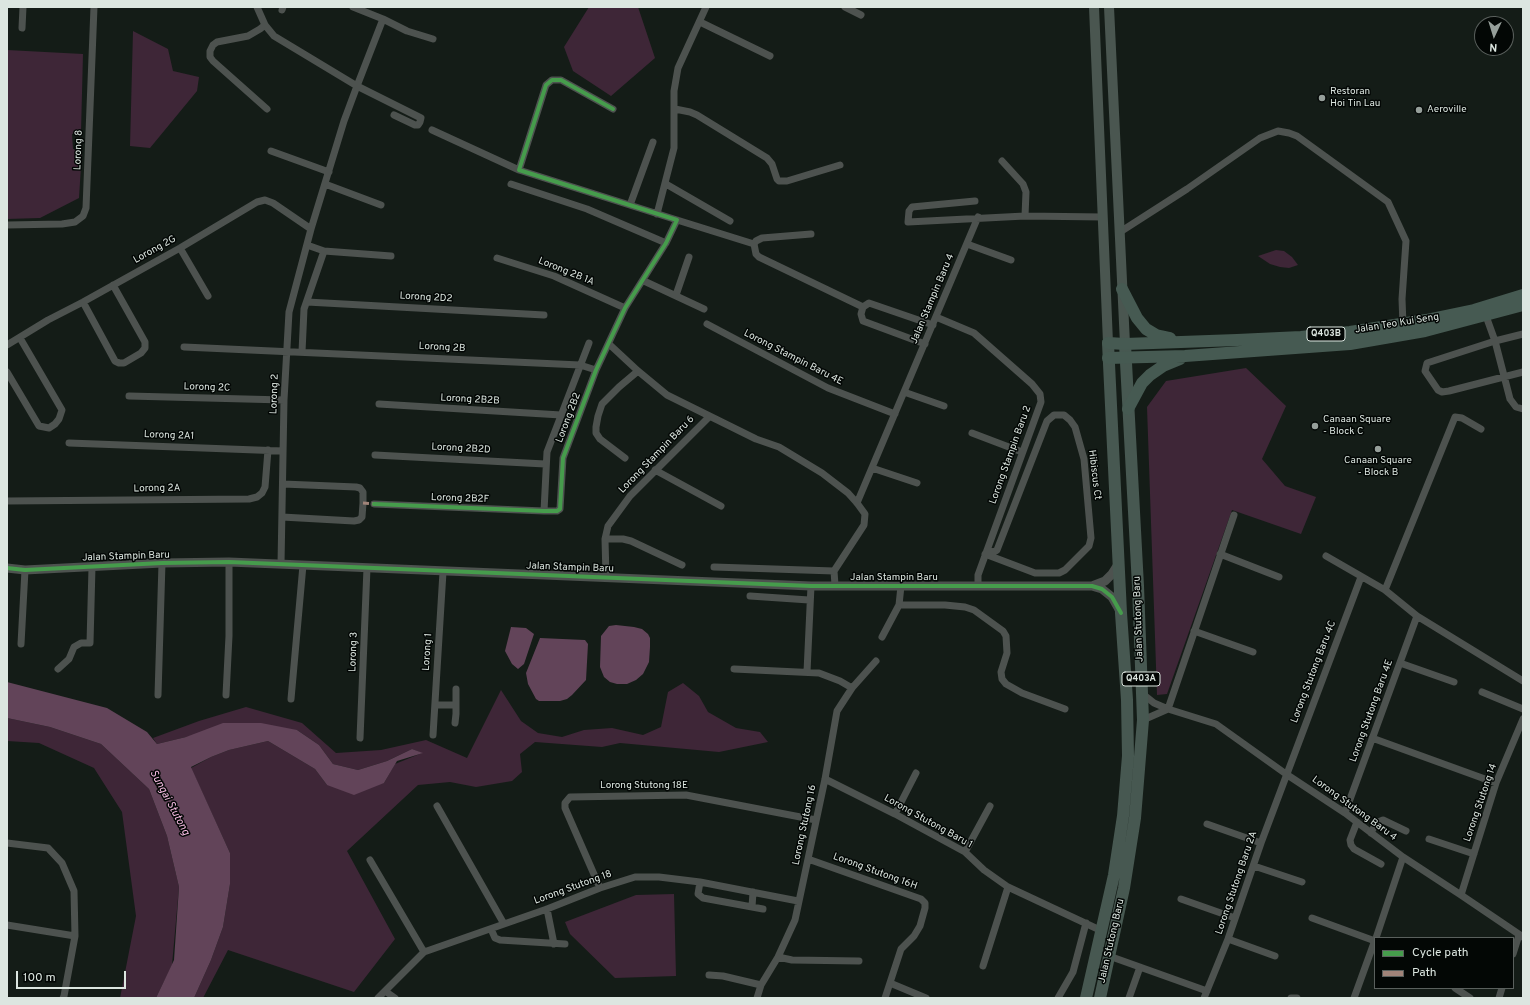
<!DOCTYPE html>
<html>
<head>
<meta charset="utf-8">
<style>
  body { margin:0 }
  #map { position:relative; width:1530px; height:1005px; overflow:hidden; background:#141c17; font-family:Overpass,sans-serif }
  canvas { display:block }
  .frame { position:absolute; inset:0; border:8px solid #dce6e0; pointer-events:none }
  .legend { position:absolute; left:1374px; top:937px; width:140px; height:52px; box-sizing:border-box; background:#030705; border:1px solid #5a605d; margin:0; padding:5px 7px; list-style:none; font-size:12px; color:#dce6e0 }
  .legend li { display:flex; align-items:center; gap:8px; height:20px }
  .legend b { width:20px; border:1px solid #5a605d }
  .north { position:absolute; left:1474px; top:16px; width:40px; height:40px; box-sizing:border-box; background:#030705; border:1px solid #5a605d; border-radius:50%; rotate:184deg; font-size:11px; font-weight:700; line-height:16px; text-align:center; color:#dce6e0 }
  .north::after { content:''; display:block; margin:auto; width:14px; height:18px; background:#969f9a; clip-path:polygon(50% 0,100% 100%,50% 72%,0 100%) }
  .scale { position:absolute; left:16px; top:971px; width:110px; height:18px; box-sizing:border-box; border:2px solid #dce6e0; border-top:0; padding-left:5px; font-size:12px; line-height:14px; white-space:nowrap; color:#dce6e0; -webkit-text-stroke:3px #030705; paint-order:stroke }
</style>
</head>
<body>
<div id="map">
<canvas width="1530" height="1005"></canvas>
<div class="frame"></div>
<ul class="legend">
<li><b style="height:5px;background:#469c4c"></b>Cycle path</li>
<li><b style="height:5px;background:#a18479"></b>Path</li>
</ul>
<div class="north">N</div>
<div class="scale">100 m</div>
</div>
<script>
const ctx = document.querySelector('canvas').getContext('2d');
ctx.lineJoin = 'round';
function fillPath(path, color) { ctx.fillStyle = color; ctx.fill(path, 'evenodd'); }
const shape = rows => new Path2D(rows.map(r => 'M' + r).join(''));
function strokePath(path, color, width, dash) { ctx.strokeStyle = color; ctx.lineWidth = width; ctx.lineCap = dash ? 'butt' : 'round'; ctx.setLineDash(dash || []); ctx.stroke(path); }
function write(font, color, halo, rows, align = 'center') {
  ctx.font = font + ' Overpass,sans-serif'; ctx.lineWidth = 3; ctx.setLineDash([]); ctx.textBaseline = 'middle'; ctx.strokeStyle = halo; ctx.fillStyle = color; for (const [text, x, y, turn = 0] of rows) {
    ctx.save(); ctx.translate(x, y); ctx.rotate((+turn || 0) * Math.PI / 180); ctx.textAlign = isNaN(turn) ? turn : align; if (halo) ctx.strokeText(text, 0, 0); ctx.fillText(text, 0, 0); ctx.restore();
  }
}
fillPath(shape([
  [589,7,638,7,655,58,611,96,573,71,564,47],
  [133,31,168,49,173,71,199,77,197,91,150,148,130,146],
  [7,50,83,54,81,132,72,134,73,149,82,150,79,198,40,218,7,219],
  [1276,250,1284,251,1292,257,1298,265,1289,268,1280,267,1270,264,1258,256],
  [1246,368,1286,406,1262,459,1285,486,1316,497,1301,534,1232,510,1167,694,1157,695,1147,407,1166,381],
  [683,683,699,696,708,712,736,728,760,732,768,742,719,752,620,743,602,747,535,742,520,754,522,772,512,781,476,787,450,782,418,785,347,851,395,939,354,992,228,950,203,998,194,998,211,960,223,927,230,884,230,853,191,768,211,757,229,750,268,741,315,769,327,785,384,783,395,764,422,753,412,749,387,761,358,770,333,764,319,745,297,730,186,737,157,744,153,738,199,721,246,707,302,723,336,753,381,750,426,740,467,758,501,690,521,721,538,733,562,737,584,730,612,728,643,735,661,727,668,692],
  [7,718,50,727,101,744,149,789,167,836,179,887,172,965,156,998,120,998,136,916,122,812,94,768,39,743,7,741],
  [674,894,676,976,615,978,570,934,565,922,636,895]
]), '#3e2637');
fillPath(shape([
  [616,625,634,627,642,629,648,634,650,638,650,647,649,662,643,674,636,680,627,684,617,684,610,682,604,677,600,667,601,636,609,626],
  [511,627,526,628,534,634,524,664,518,669,512,664,505,651],
  [540,638,585,640,588,644,586,680,572,695,567,699,560,701,539,701,536,699,528,684,526,673],
  [7,682,107,708,147,732,157,744,186,737,223,723,261,723,297,730,319,745,333,764,358,770,387,761,412,749,423,753,397,761,384,783,354,795,327,785,315,769,268,741,229,750,211,757,191,767,230,853,230,884,223,927,211,960,194,998,156,998,174,960,179,887,167,836,149,789,101,744,50,727,7,718]
]), '#624459');
strokePath(shape([
  [257,7,265,25,260,29,248,36,217,42,213,45,210,51,210,57,213,61,267,109],
  [353,7,383,19,357,86,421,118,420,122,418,125,415,125,394,115],
  [845,7,861,15],
  [282,10,283,7],
  [383,19,407,31,433,39],
  [700,22,770,56],
  [265,25,274,36,357,86,344,121,311,229,289,312,284,400,281,564],
  [22,28,23,7],
  [675,109,690,112,697,115,767,158,772,164,777,179,779,181,787,181,840,165],
  [432,130,519,170],
  [271,151,329,172],
  [1002,161,1023,184,1026,192,1025,216],
  [325,184,381,205],
  [511,184,587,209,666,243],
  [666,184,730,221],
  [975,201,912,207,909,211,908,222,1025,216,1103,217],
  [630,205,653,142],
  [657,214,674,148,674,91,678,68,706,7],
  [677,220,754,244],
  [7,225,62,224,75,222,83,216,86,208,94,7],
  [1120,232,1187,189,1260,138,1278,131,1289,133,1297,136,1388,202,1406,241,1402,299,1403,325],
  [754,244,756,254,759,257,863,307],
  [754,244,756,241,762,238,811,234],
  [967,244,1011,260],
  [307,245,324,251,391,256],
  [180,248,208,296],
  [497,258,554,276,625,308],
  [644,281,704,309],
  [676,295,689,257],
  [83,302,115,361,119,363,124,363,141,353,145,348,145,342,113,285],
  [307,302,544,315],
  [1486,316,1495,341,1427,363,1425,371,1438,390,1442,392,1449,391,1523,372],
  [936,317,974,333,1032,384,1040,394,1041,402,978,575,978,585],
  [707,324,828,388,895,414],
  [1523,334,1495,341,1510,399,1516,407,1523,409],
  [609,344,638,371,667,395,756,439,779,447,822,473,848,493,857,503,865,514,864,525,834,571,835,585],
  [925,344,863,321,861,314,863,307,869,303,933,325],
  [7,345,48,320,83,302,180,248,257,202,265,200,273,203,311,229],
  [184,347,580,365,596,370],
  [302,352,304,309,324,251],
  [7,372,39,426,49,428,55,424,59,419,62,410,20,338],
  [904,392,944,406],
  [129,396,284,400],
  [379,404,561,415],
  [1481,429,1462,418,1455,417,1385,590,1417,616,1523,681],
  [972,433,1022,452],
  [69,443,283,451],
  [375,455,545,464],
  [625,458,600,439,596,433,596,427,598,416,602,404,619,387,638,371],
  [872,468,917,483],
  [655,470,721,506],
  [7,501,249,499,257,497,262,493,265,487,268,450],
  [857,503,978,217],
  [374,504,544,511,557,511,560,509,563,458,596,370,625,308,666,243,677,220,519,170,546,85,552,80,561,80,613,109],
  [544,511,547,452,589,343],
  [282,517,354,521,359,520,362,517,363,503,363,492,360,488,356,487,283,484],
  [605,539,623,539,631,541,682,565],
  [985,554,1035,573,1059,573,1065,570,1089,546,1091,538,1084,459,1075,427,1070,420,1064,415,1054,415,1047,421,997,550,994,552,987,550],
  [1220,554,1279,577],
  [1326,556,1385,590],
  [714,567,834,571],
  [606,577,605,539,608,526,630,496,709,417],
  [750,596,809,600],
  [899,605,901,586],
  [1194,631,1253,652],
  [882,637,899,605,945,605,965,607,974,610,1003,631,1006,636,1007,653,1001,672,1002,679,1006,684,1022,693,1065,709],
  [21,644,25,570],
  [1400,663,1454,682],
  [58,669,69,659,74,647,81,643,90,643,92,567],
  [734,669,819,673,840,681,852,688],
  [807,672,811,586],
  [1143,692,1144,695,1154,703,1168,709,1216,724,1286,774,1345,813,1403,857,1461,895,1523,937],
  [1482,692,1523,709],
  [158,695,162,563],
  [226,695,229,636,229,562],
  [291,699,303,565],
  [435,705,456,705],
  [1168,709,1234,515],
  [1143,720,1168,709],
  [455,723,456,714,456,689],
  [433,735,443,572],
  [360,738,367,568],
  [1372,738,1496,783],
  [825,779,895,814,965,852,984,870,1008,887,1102,931],
  [437,806,504,924],
  [1345,813,1417,616],
  [895,814,916,773],
  [1357,822,1350,840,1351,845,1354,849,1381,864],
  [1207,824,1261,843],
  [1371,833,1376,823,1383,820,1406,831],
  [1429,839,1474,854],
  [7,843,48,848,62,863,74,891,75,936,64,996,63,998],
  [965,852,990,806],
  [808,859,921,899,925,903,925,908,920,926,914,936,901,949,885,998],
  [370,860,424,952],
  [1254,866,1302,882],
  [700,882,698,894,703,898,763,909],
  [600,888,565,808,565,803,570,797,686,795,816,820],
  [1461,895,1496,783,1523,719],
  [1181,899,1235,918],
  [752,907,753,892],
  [547,909,554,944],
  [1312,918,1375,941],
  [7,925,75,936],
  [491,929,495,938,500,940,565,944],
  [1376,938,1403,857],
  [1228,939,1275,956],
  [1513,954,1519,935],
  [1109,956,1207,991],
  [778,957,792,960,859,961],
  [983,966,1008,887],
  [709,975,723,976,761,985],
  [890,983,926,998],
  [1455,988,1470,998],
  [385,991,395,998],
  [378,998,424,952,547,909,600,888,635,877,659,877,700,882,798,901],
  [757,998,761,985,778,957,795,920,825,779,837,711,852,688,876,661],
  [1058,998,1073,972,1086,923],
  [1129,998,1140,967],
  [1204,998,1228,939,1261,843,1361,577],
  [1291,998,1297,998],
  [1354,998,1375,940],
  [1499,998,1502,988]
]), '#4d524f', 7);
strokePath(shape([
  [7,568,25,570,162,563,229,562,811,586,1092,586,1102,589,1112,597,1120,611],
  [1092,586,1105,581,1112,574,1119,563]
]), '#4d524f', 9);
strokePath(shape([
  [1094,7,1108,343],
  [1109,7,1125,344]
]), '#4a5650', 10);
strokePath(shape([
  [1086,998,1114,875,1123,816,1128,756,1127,700,1121,613,1108,343],
  [1100,998,1124,888,1135,818,1143,720,1138,586,1125,344]
]), '#475851', 12);
strokePath(shape([
  [1122,289,1137,318,1146,329,1156,335,1170,338],
  [1108,343,1125,344,1237,340,1301,337,1350,332,1426,320,1474,310,1523,295],
  [1108,358,1185,356,1350,344,1425,331,1523,305],
  [1128,409,1142,383,1150,375,1163,366,1180,359]
]), '#465a52', 12);
strokePath(shape([
  [363,503,374,504]
]), '#a18479', 3, [6, 3]);
strokePath(shape([
  [374,504,544,511,557,511,560,509,563,458,596,370,625,308,666,243,677,220,519,170,546,85,552,80,561,80,613,109],
  [7,568,25,570,162,563,229,562,811,586,1092,586,1102,589,1112,597,1121,613]
]), '#469c4c', 4);
for (const [x, y, r, color] of [
  [1322,98,4,"#969f9a"],
  [1419,110,4,"#969f9a"],
  [1315,426,4,"#969f9a"],
  [1378,449,4,"#969f9a"]
]) { const dot = new Path2D(); dot.arc(x, y, r, 0, 2 * Math.PI); ctx.fillStyle = color; ctx.fill(dot); strokePath(dot, '#030705', 1.5); }
for (const [x, y, w] of [
  [1326,334,38],
  [1141,679,38]
]) { const box = new Path2D(); box.roundRect(x - w / 2, y - 7, w, 14, 3); ctx.fillStyle = '#030705'; ctx.fill(box); strokePath(box, '#dce6e0', 1); }
write('bold 9px', '#dce6e0', null, [
  ["Q403B",1326,334],
  ["Q403A",1141,679]
]);
write('10px', '#dce6e0', '#030705', [
  ["Restoran",1330,92],
  ["Hoi Tin Lau",1330,104],
  ["Aeroville",1427,110],
  ["Canaan Square",1323,420],
  ["- Block C",1323,432],
  ["Canaan Square",1378,461,"center"],
  ["- Block B",1378,473,"center"]
], 'left');
write('10px', '#dce6e0', '#030705', [
  ["Lorong 8",79,150,-88],
  ["Lorong 2G",155,250,-29],
  ["Lorong 2B 1A",566,272,22],
  ["Lorong 2D2",426,298,3],
  ["Jalan Stampin Baru 4",933,299,-67],
  ["Jalan Teo Kui Seng",1397,324,-9],
  ["Lorong 2B",442,348,3],
  ["Lorong Stampin Baru 4E",793,358,27],
  ["Lorong 2C",207,388,2],
  ["Lorong 2",275,394,-88],
  ["Lorong 2B2B",470,400,3],
  ["Lorong 2B2",569,418,-69],
  ["Lorong 2A1",169,436,2],
  ["Lorong 2B2D",461,449,3],
  ["Lorong Stampin Baru 6",657,455,-46],
  ["Lorong Stampin Baru 2",1011,455,-70],
  ["Hibiscus Ct",1094,475,83],
  ["Lorong 2A",157,489,-1],
  ["Lorong 2B2F",460,499,2],
  ["Jalan Stampin Baru",126,557,-2],
  ["Jalan Stampin Baru",570,568,2],
  ["Jalan Stampin Baru",894,578],
  ["Jalan Stutong Baru",1139,619,-92],
  ["Lorong 3",354,652,-88],
  ["Lorong 1",428,652,-86],
  ["Lorong Stutong Baru 4C",1314,672,-69],
  ["Lorong Stutong Baru 4E",1372,711,-70],
  ["Lorong Stutong 18E",644,786],
  ["Lorong Stutong 14",1481,803,-71],
  ["Lorong Stutong Baru 4",1354,809,36],
  ["Lorong Stutong Baru 1",928,822,29],
  ["Lorong Stutong 16",805,825,-78],
  ["Lorong Stutong 16H",875,872,20],
  ["Lorong Stutong Baru 2A",1237,883,-71],
  ["Lorong Stutong 18",573,888,-20],
  ["Jalan Stutong Baru",1112,941,-77]
]);
write('italic 11px', '#f9bde5', '#030705', [
  ["Sungai Stutong",169,803,62]
]);
</script>
</body>
</html>
